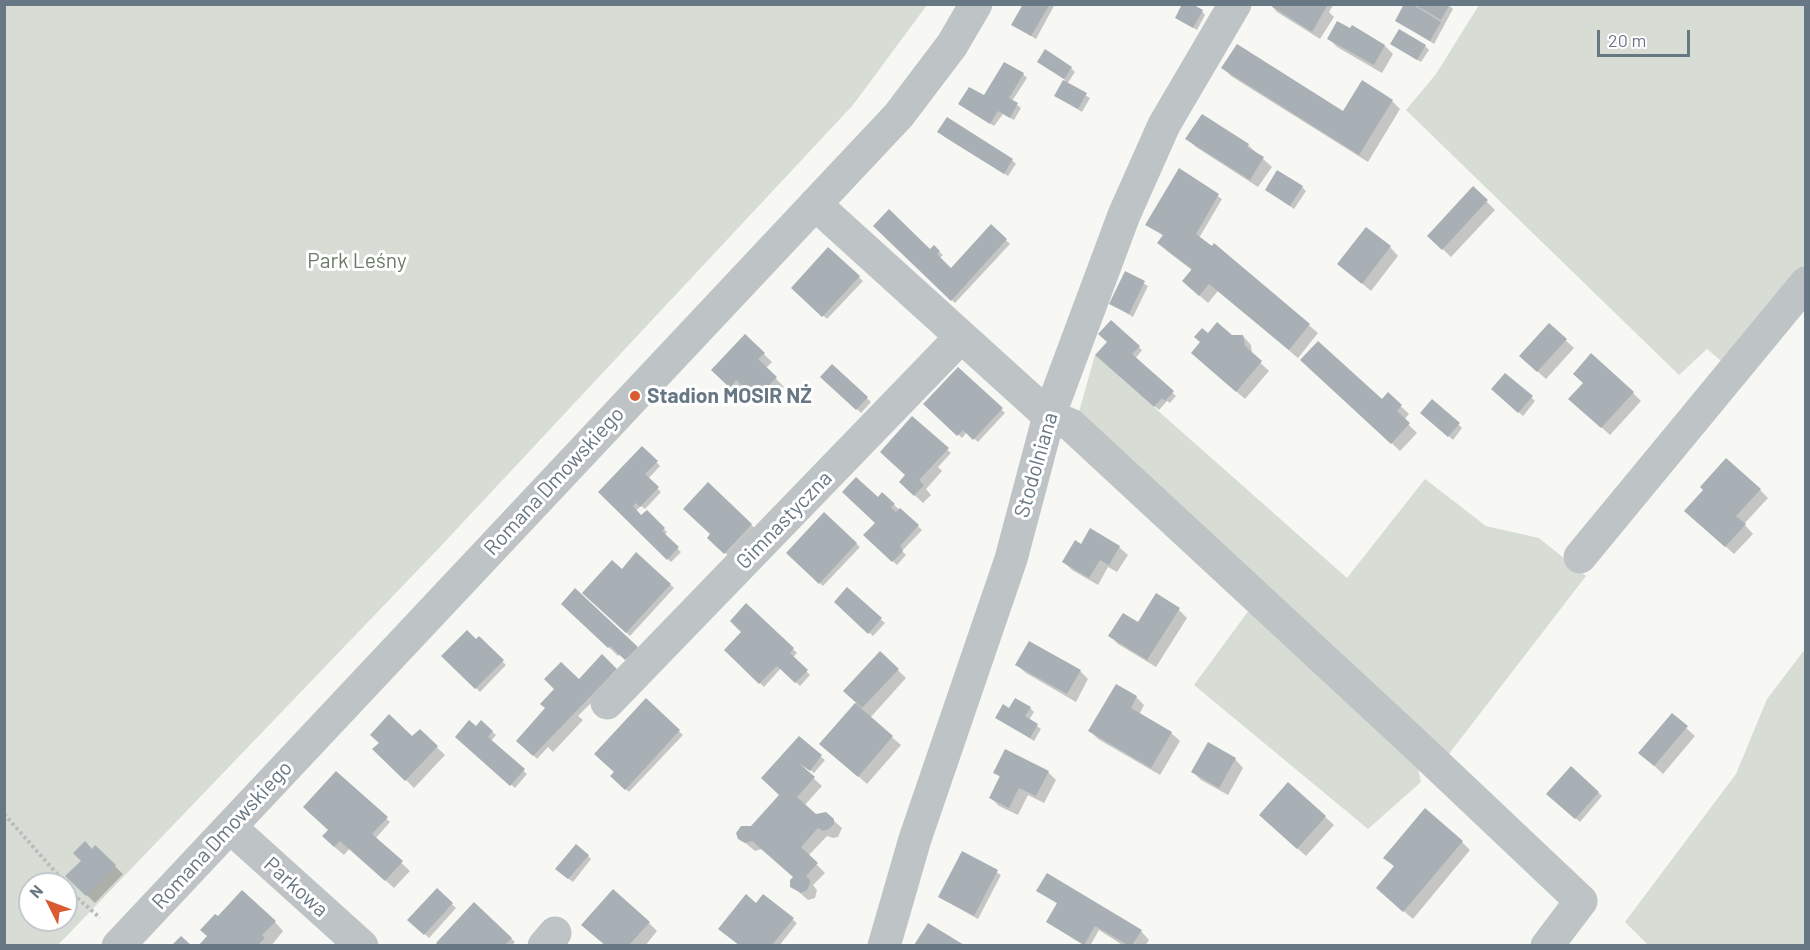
<!DOCTYPE html>
<html>
<head>
<meta charset="utf-8">
<style>
  body { margin:0 }
  #map { position:relative; width:1810px; height:950px; overflow:hidden; background:#f7f7f4; font-family:Barlow,sans-serif }
  canvas { display:block }
  .frame { position:absolute; inset:0; border:6px solid #687784; pointer-events:none }
  .north { position:absolute; left:18px; top:872px; width:60px; height:60px; box-sizing:border-box; background:#fff; border:2px solid #c3c9ce; border-radius:50%; rotate:312deg; font-size:16px; font-weight:700; line-height:24px; text-align:center; color:#687784 }
  .north::after { content:''; display:block; margin:auto; width:21px; height:27px; background:#da5a32; clip-path:polygon(50% 0,100% 100%,50% 72%,0 100%) }
  .scale { position:absolute; left:1597px; top:30px; width:93px; height:27px; box-sizing:border-box; border:3px solid #687784; border-top:0; padding-left:8px; font-size:18px; line-height:21px; white-space:nowrap; color:#687784; -webkit-text-stroke:4px #fff; paint-order:stroke }
</style>
</head>
<body>
<div id="map">
<canvas width="1810" height="950"></canvas>
<div class="frame"></div>
<div class="north">N</div>
<div class="scale">20 m</div>
</div>
<script>
const ctx = document.querySelector('canvas').getContext('2d');
ctx.lineJoin = 'round';
function fillPath(path, color) { ctx.fillStyle = color; ctx.fill(path, 'evenodd'); }
const shape = rows => new Path2D(rows.map(r => 'M' + r).join(''));
function strokePath(path, color, width, dash) { ctx.strokeStyle = color; ctx.lineWidth = width; ctx.lineCap = dash ? 'butt' : 'round'; ctx.setLineDash(dash || []); ctx.stroke(path); }
function write(font, color, halo, rows, align = 'center') {
  ctx.font = font + ' Barlow,sans-serif'; ctx.lineWidth = 6; ctx.setLineDash([]); ctx.textBaseline = 'middle'; ctx.strokeStyle = halo; ctx.fillStyle = color; for (const [text, x, y, turn = 0] of rows) {
    ctx.save(); ctx.translate(x, y); ctx.rotate((+turn || 0) * Math.PI / 180); ctx.textAlign = isNaN(turn) ? turn : align; if (halo) ctx.strokeText(text, 0, 0); ctx.fillText(text, 0, 0); ctx.restore();
  }
}
fillPath(shape([
  [5,5,927,5,853,105,439,548,58,945,5,946],
  [30,884,66,884,66,920,30,920],
  [1479,5,1805,5,1805,269,1727,366,1707,349,1679,375,1406,110,1436,74],
  [1095,355,1347,578,1425,479,1486,526,1539,538,1586,576,1445,759,1077,419],
  [1252,606,1418,768,1421,782,1368,829,1194,685],
  [1805,649,1805,945,1648,945,1625,922,1736,774,1767,699]
]), '#d7dcd4');
fillPath(shape([
  [1025,4,1055,4,1036,39,1013,25],
  [1270,4,1334,4,1329,12,1334,17,1320,39,1277,12],
  [1414,4,1447,4,1453,9,1434,44,1397,21,1419,9],
  [1202,11,1205,15,1197,30,1177,18],
  [1329,39,1385,46,1393,54,1382,73,1337,47],
  [1425,46,1429,50,1421,62,1396,47],
  [1043,65,1071,68,1075,72,1067,84,1090,98,1082,112,1056,96,1065,80],
  [1223,68,1344,113,1392,101,1400,109,1368,162,1231,76],
  [1023,74,1027,78,1012,101,1021,108,1014,120,1003,114,994,126,960,104,984,97],
  [1202,116,1248,145,1272,167,1258,187,1196,147,1187,139],
  [943,136,1012,160,1016,164,1008,176],
  [1180,171,1222,199,1199,238,1212,248,1214,245,1318,333,1298,358,1218,291,1208,303,1192,289,1193,271,1167,251,1159,242,1164,236,1147,224],
  [1302,187,1306,191,1294,209,1266,190],
  [1473,188,1495,210,1451,257,1429,236],
  [875,226,930,251,934,247,943,255,939,259,952,270,991,226,1010,244,955,303],
  [1390,247,1398,256,1371,291,1339,264],
  [829,249,863,281,827,319,793,288],
  [1126,273,1148,286,1133,317,1111,304],
  [1111,322,1142,350,1135,359,1176,396,1170,403,1167,401,1159,410,1101,359,1109,342],
  [1549,325,1574,348,1546,379,1529,364],
  [1208,335,1243,336,1251,345,1252,355,1269,371,1245,399,1201,361,1201,343],
  [745,336,772,362,766,368,784,387,765,406,746,387,739,395,713,370],
  [832,366,871,402,861,413,822,377],
  [958,369,1005,413,978,442,967,432,962,438,925,404],
  [1506,375,1535,401,1523,416,1497,393],
  [1633,393,1641,401,1610,435,1579,407],
  [1388,394,1409,414,1404,420,1417,433,1400,451,1358,411,1382,401],
  [1426,417,1459,425,1462,428,1453,440],
  [912,418,951,453,938,467,942,471,926,489,931,495,923,503,901,482,907,475],
  [642,448,660,466,648,479,661,492,645,509,641,506,636,511,641,517,647,512,667,532,664,536,681,552,671,562,600,492],
  [708,485,760,533,734,561,709,538,712,535],
  [1705,490,1760,490,1768,498,1744,524,1753,534,1734,554,1695,519],
  [882,494,922,530,902,551,906,555,897,565,866,535,877,523],
  [824,514,860,547,823,586,788,553],
  [1081,546,1119,547,1128,555,1117,572,1108,567,1098,585,1072,570,1064,562],
  [637,554,674,588,630,636,584,593,622,571],
  [847,590,885,623,873,636,836,602],
  [563,604,637,648,645,656,634,667,620,653,618,656],
  [746,605,797,653,793,657,810,675,800,686,781,668,764,687,726,650,743,632],
  [1179,610,1187,618,1156,667,1118,644,1110,636],
  [479,638,506,665,480,692,444,656],
  [880,653,906,678,870,718,901,745,867,784,822,744,857,702],
  [1017,665,1080,671,1088,679,1076,702,1026,673],
  [620,674,578,716,583,720,553,752,548,747,537,759,518,740,579,681],
  [1136,697,1144,705,1139,715,1171,733,1180,741,1160,775,1098,739,1090,731],
  [646,700,683,735,629,792,612,776],
  [1030,708,1034,712,1029,720,1041,729,1034,741,997,718,1010,710],
  [1672,715,1695,736,1663,774,1649,761],
  [481,722,496,735,491,741,527,774,515,788,460,741],
  [420,731,445,755,414,788,375,749,412,738],
  [799,739,825,760,814,773,796,759,794,761,822,786,804,806,816,816,833,820,842,828,838,837,833,838,827,836,808,856,825,873,813,885,817,890,815,898,808,900,792,886,795,877,762,849,755,851,737,836,752,827,781,795],
  [1235,759,1243,768,1228,795,1201,780,1193,772],
  [1571,768,1602,796,1580,822,1552,798],
  [1048,772,1056,780,1044,803,1028,795,1018,815,999,806,991,798,1001,778,995,773],
  [336,773,390,822,375,839,410,871,394,888,350,848,344,855,332,845,329,830],
  [1289,784,1334,825,1306,856,1270,824],
  [1462,842,1470,850,1413,919,1386,896,1395,867,1385,857],
  [95,847,123,874,95,903,67,876],
  [962,853,1001,875,978,919,939,897],
  [588,856,591,859,573,882,561,873],
  [437,890,456,908,429,938,409,920],
  [1038,891,1141,931,1149,940,1145,946,1124,946,1099,930,1090,946,1085,946,1052,925,1058,904],
  [763,896,797,923,779,946,740,946,724,933,757,905],
  [474,904,515,942,512,946,440,946,438,943],
  [218,919,275,922,283,931,271,946,201,946,209,937],
  [649,923,657,931,645,946,606,946,591,933],
  [929,925,962,946,916,946]
]), '#0003');
fillPath(shape([
  [1023,4,1050,4,1031,36,1011,25],
  [1182,4,1192,4,1203,10,1193,28,1175,18],
  [1268,4,1328,4,1312,32],
  [1404,4,1412,4,1441,22,1430,41,1395,21],
  [1414,4,1450,4,1441,20],
  [1337,21,1350,28,1352,25,1385,45,1374,65,1327,39],
  [1399,29,1426,45,1417,60,1390,44],
  [1237,44,1343,111,1362,80,1393,100,1359,155,1221,68],
  [1045,49,1072,67,1064,79,1037,62],
  [1004,62,1024,73,1009,98,1018,103,1010,118,998,111,990,124,958,104,969,87,984,95],
  [1063,80,1087,93,1078,109,1054,96],
  [1202,114,1249,144,1247,147,1264,157,1250,180,1185,139],
  [947,117,1013,159,1004,174,937,132],
  [1179,168,1219,194,1196,234,1212,246,1214,243,1310,324,1289,350,1209,284,1199,296,1182,281,1192,269,1157,243,1163,235,1145,225],
  [1277,170,1303,186,1290,206,1265,190],
  [1473,186,1488,200,1442,250,1427,236],
  [889,209,930,249,934,245,940,251,937,254,951,268,991,224,1007,239,951,301,873,226],
  [1366,227,1391,246,1362,284,1337,264],
  [828,247,860,276,822,317,791,288],
  [1125,271,1145,281,1129,314,1109,304],
  [1111,320,1140,346,1132,354,1174,391,1165,401,1162,398,1154,407,1095,355,1107,342,1098,334],
  [1217,322,1232,335,1243,335,1245,346,1262,361,1236,392,1191,353,1200,342,1194,337,1202,328,1208,333],
  [1549,323,1567,339,1537,372,1519,356],
  [745,334,765,353,758,359,777,377,756,399,736,380,730,388,711,370],
  [1318,341,1382,399,1388,392,1402,405,1397,411,1410,423,1391,444,1300,360],
  [1591,353,1634,392,1601,428,1568,399,1583,383,1573,374],
  [832,364,868,397,856,410,820,377],
  [958,367,1003,408,973,440,963,430,957,436,923,404],
  [1505,373,1533,396,1518,413,1491,389],
  [1432,399,1460,423,1448,437,1420,413],
  [912,416,949,448,919,480,924,485,914,496,899,482,905,475,880,452],
  [642,446,658,461,645,474,659,487,640,507,636,503,633,506,641,515,647,510,665,528,662,531,679,547,667,560,598,492],
  [1726,458,1761,489,1736,516,1746,524,1725,547,1684,511,1703,490,1700,487],
  [856,477,878,497,882,492,895,504,891,507,896,512,900,508,919,525,900,546,903,551,892,562,863,535,875,523,842,492],
  [708,482,752,524,724,554,707,538,710,534,683,509],
  [824,512,857,543,819,584,786,553],
  [1090,528,1120,546,1109,565,1100,560,1089,578,1062,562,1075,540,1081,544],
  [636,552,671,584,626,633,582,593,612,560,622,569],
  [847,587,882,618,868,634,834,602],
  [575,588,638,647,625,660,610,646,608,648,561,604],
  [1156,593,1180,608,1147,660,1108,636,1123,613,1138,622],
  [746,603,794,648,790,653,808,670,795,683,777,666,759,684,724,650,741,632,730,621],
  [467,630,476,639,479,636,504,660,475,689,441,656],
  [1029,641,1081,670,1067,694,1015,665],
  [880,651,899,669,862,708,843,691],
  [602,654,617,669,533,756,516,741,545,708,540,704,554,689,544,679,561,662,579,679],
  [1116,684,1137,696,1131,708,1172,732,1151,768,1088,731],
  [646,698,680,730,625,790,610,776,614,772,594,754],
  [1015,698,1031,707,1025,716,1038,724,1030,738,995,718,1003,704,1009,708],
  [855,703,893,736,858,777,819,744],
  [1672,713,1688,726,1654,766,1638,753],
  [389,714,412,736,420,729,438,746,405,781,372,749,379,743,370,735],
  [469,720,476,726,481,720,493,731,488,737,525,769,510,786,455,737],
  [799,736,822,755,810,771,800,764,815,777,797,797,816,814,826,812,834,819,834,824,829,829,823,831,818,828,801,847,818,863,806,876,810,880,810,883,807,890,801,893,790,887,790,880,793,877,752,841,745,843,738,839,736,833,741,826,751,826,779,795,761,778],
  [1208,742,1236,758,1219,788,1191,772],
  [1005,749,1049,771,1036,796,1019,788,1009,808,989,798,1000,776,993,773],
  [1571,766,1599,792,1575,819,1546,794],
  [336,771,388,817,372,834,403,861,385,881,340,841,334,847,322,836,328,830,303,807],
  [1288,782,1326,816,1297,849,1259,815],
  [1425,808,1463,841,1403,912,1376,888,1394,866,1383,858],
  [85,841,92,849,95,845,116,865,86,896,65,876,81,861,73,853],
  [576,844,589,855,568,879,555,869],
  [962,851,998,870,974,916,938,897],
  [1047,873,1142,930,1132,945,1128,945,1095,926,1084,945,1046,922,1057,903,1036,891],
  [437,888,453,903,424,935,407,920],
  [613,889,650,922,629,945,605,945,581,925],
  [242,890,276,921,262,935,265,938,258,945,199,945,207,936,200,930,215,914,218,916],
  [746,894,756,903,763,894,794,918,772,945,739,945,718,929],
  [474,902,512,938,505,945,438,945,436,943],
  [928,923,964,945,914,945],
  [181,936,191,945,172,945]
]), '#a8b0b5');
strokePath(shape([
  [4,814,66,884],
  [66,884,74,895,100,918]
]), '#b9bcbe', 4, [3, 3]);
strokePath(shape([
  [815,204,1049,416,1071,425,1414,743,1581,901,1547,946],
  [1580,557,1806,283],
  [607,703,961,337],
  [230,827,362,946],
  [118,946,899,115,952,45,976,4],
  [544,946,555,933],
  [884,946,915,839,1011,559,1049,416,1124,215,1164,125,1235,4]
]), '#bec3c6', 33);
for (const [x, y, r, color] of [
  [635,396,6,"#da5a32"]
]) { const dot = new Path2D(); dot.arc(x, y, r, 0, 2 * Math.PI); ctx.fillStyle = color; ctx.fill(dot); strokePath(dot, '#fff', 2); }
write('21px', '#6a7b66', '#fff', [
  ["Park Leśny",357,261]
]);
write('bold 21px', '#687784', '#fff', [
  ["Stadion MOSIR NŻ",647,396]
], 'left');
write('21px', '#687784', '#fff', [
  ["Stodolniana",1036,465,-74],
  ["Romana Dmowskiego",554,481,-47],
  ["Gimnastyczna",784,520,-46],
  ["Romana Dmowskiego",222,835,-47],
  ["Parkowa",296,887,42]
]);
</script>
</body>
</html>
